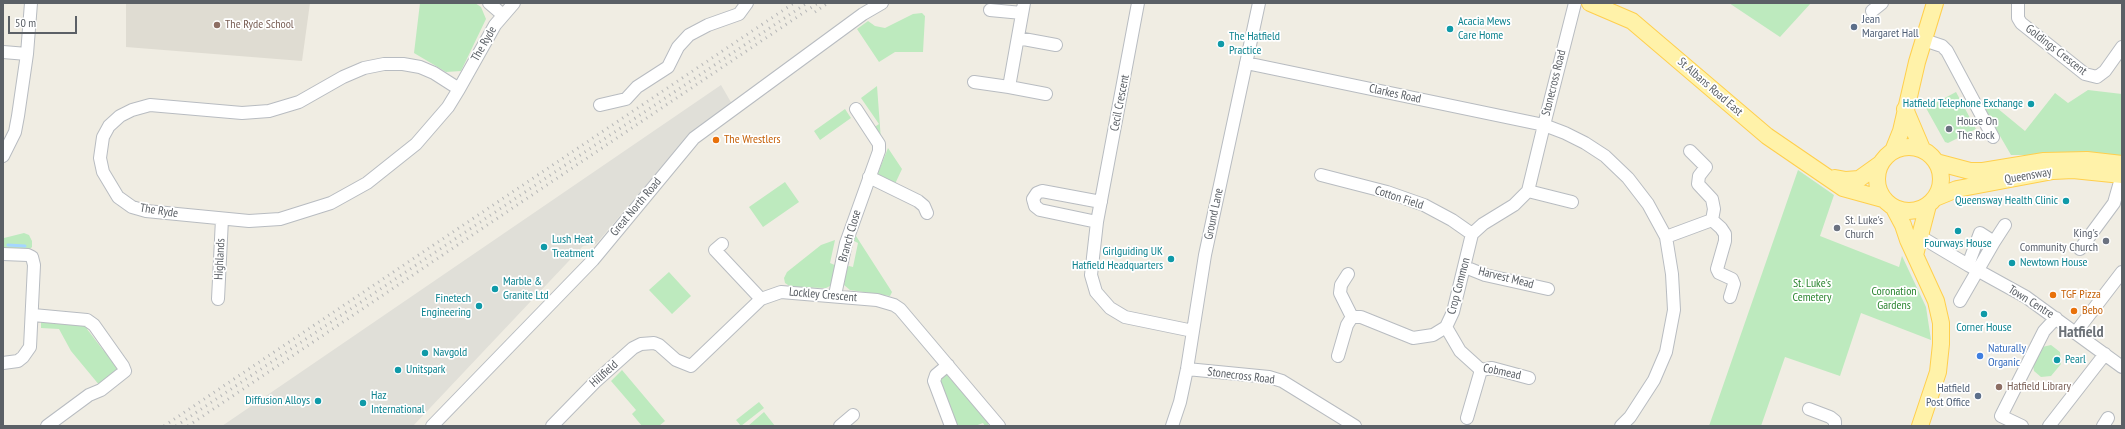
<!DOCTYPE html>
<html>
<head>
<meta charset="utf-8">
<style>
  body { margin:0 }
  #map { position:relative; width:2125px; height:429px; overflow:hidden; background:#f0ede3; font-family:"PT Sans Narrow",sans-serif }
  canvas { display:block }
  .frame { position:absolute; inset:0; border:4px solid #5b6066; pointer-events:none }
  .scale { position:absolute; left:8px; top:16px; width:69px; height:18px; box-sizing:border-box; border:2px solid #5b6066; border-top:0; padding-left:5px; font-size:12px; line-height:14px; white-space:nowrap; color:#5b6066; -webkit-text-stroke:3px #fff; paint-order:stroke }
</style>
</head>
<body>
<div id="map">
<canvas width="2125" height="429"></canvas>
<div class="frame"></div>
<div class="scale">50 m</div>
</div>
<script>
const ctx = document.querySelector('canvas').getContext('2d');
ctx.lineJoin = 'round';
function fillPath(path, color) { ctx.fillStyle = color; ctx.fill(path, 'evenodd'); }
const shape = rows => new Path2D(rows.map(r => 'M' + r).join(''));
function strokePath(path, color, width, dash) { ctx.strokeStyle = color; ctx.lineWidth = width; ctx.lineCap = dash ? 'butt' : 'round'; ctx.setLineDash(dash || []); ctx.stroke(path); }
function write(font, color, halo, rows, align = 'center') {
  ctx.font = font + ' "PT Sans Narrow",sans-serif'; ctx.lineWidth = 3.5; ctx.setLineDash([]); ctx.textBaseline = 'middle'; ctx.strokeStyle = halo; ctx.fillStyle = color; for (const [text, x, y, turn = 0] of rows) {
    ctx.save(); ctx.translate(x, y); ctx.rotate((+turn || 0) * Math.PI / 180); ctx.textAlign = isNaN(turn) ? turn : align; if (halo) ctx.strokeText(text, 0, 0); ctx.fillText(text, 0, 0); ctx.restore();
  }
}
fillPath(shape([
  [721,85,732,104,674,152,596,244,583,246,413,426,222,426]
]), '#e0dfd8');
fillPath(shape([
  [126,3,310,3,302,61,126,47]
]), '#dfdcd2');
fillPath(shape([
  [420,3,475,3,481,7,486,19,461,71,446,72,414,53],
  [1729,3,1811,3,1780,37],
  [922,13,925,16,923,52,895,52,879,62,857,29,868,21,875,26,885,28,913,14],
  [877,86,881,140,873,128,879,124,861,98],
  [2088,90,2122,94,2122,160,2084,155,2011,155,1985,110,1991,103,2025,131,2055,93,2068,103],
  [1956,92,1976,129,1948,143,1945,142,1926,108],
  [845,109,851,118,820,140,814,131],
  [888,148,902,169,894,186,876,178],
  [1798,170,1834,195,1820,236,1899,267,1902,256,1926,307,1931,340,1861,313,1840,376,1785,357,1761,426,1709,426],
  [785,182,799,202,763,227,749,207],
  [24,233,29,235,32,241,32,247,28,251,4,249,4,238],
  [853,235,856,236,892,292,890,296,850,290,844,285,846,268,849,266,853,267,858,243,854,241],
  [835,240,830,263,837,266,836,279,830,286,826,288,791,287,785,283,784,278,787,272,821,245],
  [669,272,691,296,672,314,649,290],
  [41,320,87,325,87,329,103,350,109,353,120,368,100,386,71,351,59,329,41,328],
  [2051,345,2060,352,2061,364,2051,376,2041,377,2034,371,2033,366,2042,347],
  [622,370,665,421,659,426,642,426,632,414,636,410,611,381],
  [943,374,947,375,988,422,988,426,985,426,983,423,975,426,953,426,936,381],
  [759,402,764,408,741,426,736,420],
  [764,412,775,426,748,426]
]), '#bdeabe');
strokePath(shape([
  [8,245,25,246]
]), '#a4d6ff', 3);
const minor = shape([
  [489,3,503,15],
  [1138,3,1097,222,1091,275,1096,292,1110,308,1125,317,1193,331],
  [1575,3,1544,125,1565,133,1585,143,1605,156,1628,178,1648,204,1666,237,1672,274,1674,310,1666,352,1654,380,1630,417,1621,426],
  [2018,3,2018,18,2021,23,2085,74,2097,77,2105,71,2122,47],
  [990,10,1022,13],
  [1872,11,1882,3],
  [1018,38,1056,45],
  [1924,40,1942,46,1947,51,1993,137],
  [3,52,27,54],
  [1246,63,1544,125,1528,191,1514,205,1483,224,1472,234,1453,312,1446,327,1433,335,1413,338,1361,317,1352,317,1340,293,1341,285,1348,274],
  [974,82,1009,87,1024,3],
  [1009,87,1046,94],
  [459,89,434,73,420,67,403,64,384,64,364,68,343,77,299,102,269,111,242,113,150,105,132,110,120,116,109,126,103,137,100,158,103,172,118,197,132,207,146,211,249,221,280,219,331,203,367,183,416,144,448,107,459,89,495,25,514,3],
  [600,105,626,99,637,87,668,67,678,47,689,35,708,25,739,14,747,3],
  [1690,151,1706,167,1699,176,1698,184,1712,199,1714,209,1712,220,1721,228,1725,234,1725,241,1717,269,1719,273,1732,279,1734,284,1730,297],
  [3,156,15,132,18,116,27,54,31,3],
  [1321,175,1387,192,1424,205,1452,220,1472,234],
  [869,177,918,201,924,206,927,213],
  [1528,191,1572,202],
  [1097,222,1040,210,1035,206,1033,199,1037,193,1042,191,1101,202],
  [1666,237,1712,220],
  [1926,240,1968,265,1980,233,1994,242,1960,301],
  [1994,242,2005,225],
  [722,244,715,250,761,299],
  [2080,249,2114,203,2122,175],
  [3,254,28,255,32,257,34,265,30,347,23,357,18,361,3,363],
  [1968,265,2026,297,2122,367],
  [1465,267,1485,275,1548,289],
  [835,295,846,243,879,151,879,144,856,109],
  [218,299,222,219],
  [33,315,87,320,94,325,123,366,125,371,101,390,89,395,47,426],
  [1446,327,1460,351,1481,370,1492,368,1529,378],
  [2076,332,2122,272],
  [1338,356,1347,325,1352,317],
  [948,365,936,375,934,381,951,426],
  [1187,369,1269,377,1282,381,1355,426],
  [1809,409,1830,417,1835,421,1835,426],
  [1467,418,1481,370],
  [432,426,593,260,694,138,863,14,882,3],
  [552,426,595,382,633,348,641,344,654,343,659,345,676,360,691,366,761,299,781,292,877,300,894,305,900,309,999,426],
  [840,426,853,415],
  [1172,426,1180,402,1187,369,1205,255,1259,3],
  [2022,426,2001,416,2044,331,2056,318],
  [2049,426,2105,354],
  [2103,426,2108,418]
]);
const major = shape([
  [1590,3,1632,21,1767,136,1843,188,1883,199],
  [1905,109,1922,149],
  '1877 179a32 32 0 1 1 64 0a32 32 0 1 1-64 0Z',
  [1893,151,1901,131,1917,62,1935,3],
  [1936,162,1970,171,1983,171,2044,161,2087,160,2122,164],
  [1835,178,1846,180,1859,179,1880,164],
  [1935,198,1957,189,2053,171,2073,170,2122,175],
  [1894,208,1903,225,1908,240,1936,301,1941,323,1941,344,1938,372,1920,426],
  [1915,255,1928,205]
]);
strokePath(minor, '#b8bcc1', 14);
strokePath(major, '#ffcf4d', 18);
strokePath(minor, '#fff', 12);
strokePath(major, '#fff2a9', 16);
strokePath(shape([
  [815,12,828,3],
  [164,426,794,3],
  [176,426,807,3],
  [188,426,818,3]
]), '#b5b6b7', 3, [1, 5]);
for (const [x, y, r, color] of [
  [217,25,4,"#8d6e63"],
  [1854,27,4,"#5c6f8a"],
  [1450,29,4,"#0f9aa8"],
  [1221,44,4,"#0f9aa8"],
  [2031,104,4,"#0f9aa8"],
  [1949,129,4,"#6b7280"],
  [716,140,4,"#e8710a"],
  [2066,201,4,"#0f9aa8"],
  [1837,228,4,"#6b7280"],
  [1958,231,4,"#0f9aa8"],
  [2106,241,4,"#6b7280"],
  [544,247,4,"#0f9aa8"],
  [1171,259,4,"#0f9aa8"],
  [2012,263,4,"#0f9aa8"],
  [495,289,4,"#0f9aa8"],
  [2053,295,4,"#e8710a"],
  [479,306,4,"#0f9aa8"],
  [2074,311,4,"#e8710a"],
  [1984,314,4,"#0f9aa8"],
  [425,353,4,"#0f9aa8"],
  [1980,356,4,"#3f7fe0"],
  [2057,360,4,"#0f9aa8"],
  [398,370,4,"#0f9aa8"],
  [1999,387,4,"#8d6e63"],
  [1978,396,4,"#5c6f8a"],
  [318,401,4,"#0f9aa8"],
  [363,403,4,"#0f9aa8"]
]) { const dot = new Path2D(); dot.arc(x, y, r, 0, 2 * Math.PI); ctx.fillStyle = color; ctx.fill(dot); strokePath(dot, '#fff', 1.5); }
write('12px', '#4e5e75', '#fff', [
  ["Jean",1862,20],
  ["Margaret Hall",1862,34],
  ["Hatfield",1970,389,"right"],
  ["Post Office",1970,403,"right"]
], 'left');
write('12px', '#0d838f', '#fff', [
  ["Acacia Mews",1458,22],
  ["Care Home",1458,36],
  ["The Hatfield",1229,37],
  ["Practice",1229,51],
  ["Hatfield Telephone Exchange",2023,104,"right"],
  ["Queensway Health Clinic",2058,201,"right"],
  ["Lush Heat",552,240],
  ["Treatment",552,254],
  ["Fourways House",1958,244,"center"],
  ["Girlguiding UK",1163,252,"right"],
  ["Hatfield Headquarters",1163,266,"right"],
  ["Newtown House",2020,263],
  ["Marble &",503,282],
  ["Granite Ltd",503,296],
  ["Finetech",471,299,"right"],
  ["Engineering",471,313,"right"],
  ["Corner House",1984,328,"center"],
  ["Navgold",433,353],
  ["Pearl",2065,360],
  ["Unitspark",406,370],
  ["Haz",371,396],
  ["International",371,410],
  ["Diffusion Alloys",310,401,"right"]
], 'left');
write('12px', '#785e54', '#fff', [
  ["The Ryde School",225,25],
  ["Hatfield Library",2007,387]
], 'left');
write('12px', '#5b6066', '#fff', [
  ["The Ryde",484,44,-60],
  ["Goldings Crescent",2056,50,38],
  ["Stonecross Road",1554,83,-76],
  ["St Albans Road East",1710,87,41],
  ["Clarkes Road",1395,94,12],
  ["Cecil Crescent",1120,103,-79],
  ["Queensway",2028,176,-10],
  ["Cotton Field",1399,198,18],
  ["Great North Road",636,207,-50],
  ["The Ryde",159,211,9],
  ["Ground Lane",1214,214,-78],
  ["Branch Close",850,236,-74],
  ["Highlands",220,259,-87],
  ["Harvest Mead",1506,278,14],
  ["Crop Common",1459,286,-75],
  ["Lockley Crescent",823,295,5],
  ["Town Centre",2031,302,32],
  ["Cobmead",1502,372,12],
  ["Hillfield",604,374,-42],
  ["Stonecross Road",1241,376,7]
]);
write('12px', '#5b616d', '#fff', [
  ["House On",1957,122],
  ["The Rock",1957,136],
  ["St. Luke's",1845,221],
  ["Church",1845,235],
  ["King's",2098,234,"right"],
  ["Community Church",2098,248,"right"]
], 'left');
write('12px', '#c56008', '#fff', [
  ["The Wrestlers",724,140],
  ["TGF Pizza",2061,295],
  ["Bebo",2082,311]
], 'left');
write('12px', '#2b8530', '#fff', [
  ["St. Luke's",1812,284],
  ["Cemetery",1812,298],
  ["Coronation",1894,292],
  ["Gardens",1894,306]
]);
write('12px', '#366cbe', '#fff', [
  ["Naturally",1988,349],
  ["Organic",1988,363]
], 'left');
write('bold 16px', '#6c7278', '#fff', [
  ["Hatfield",2081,332]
]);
</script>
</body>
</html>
